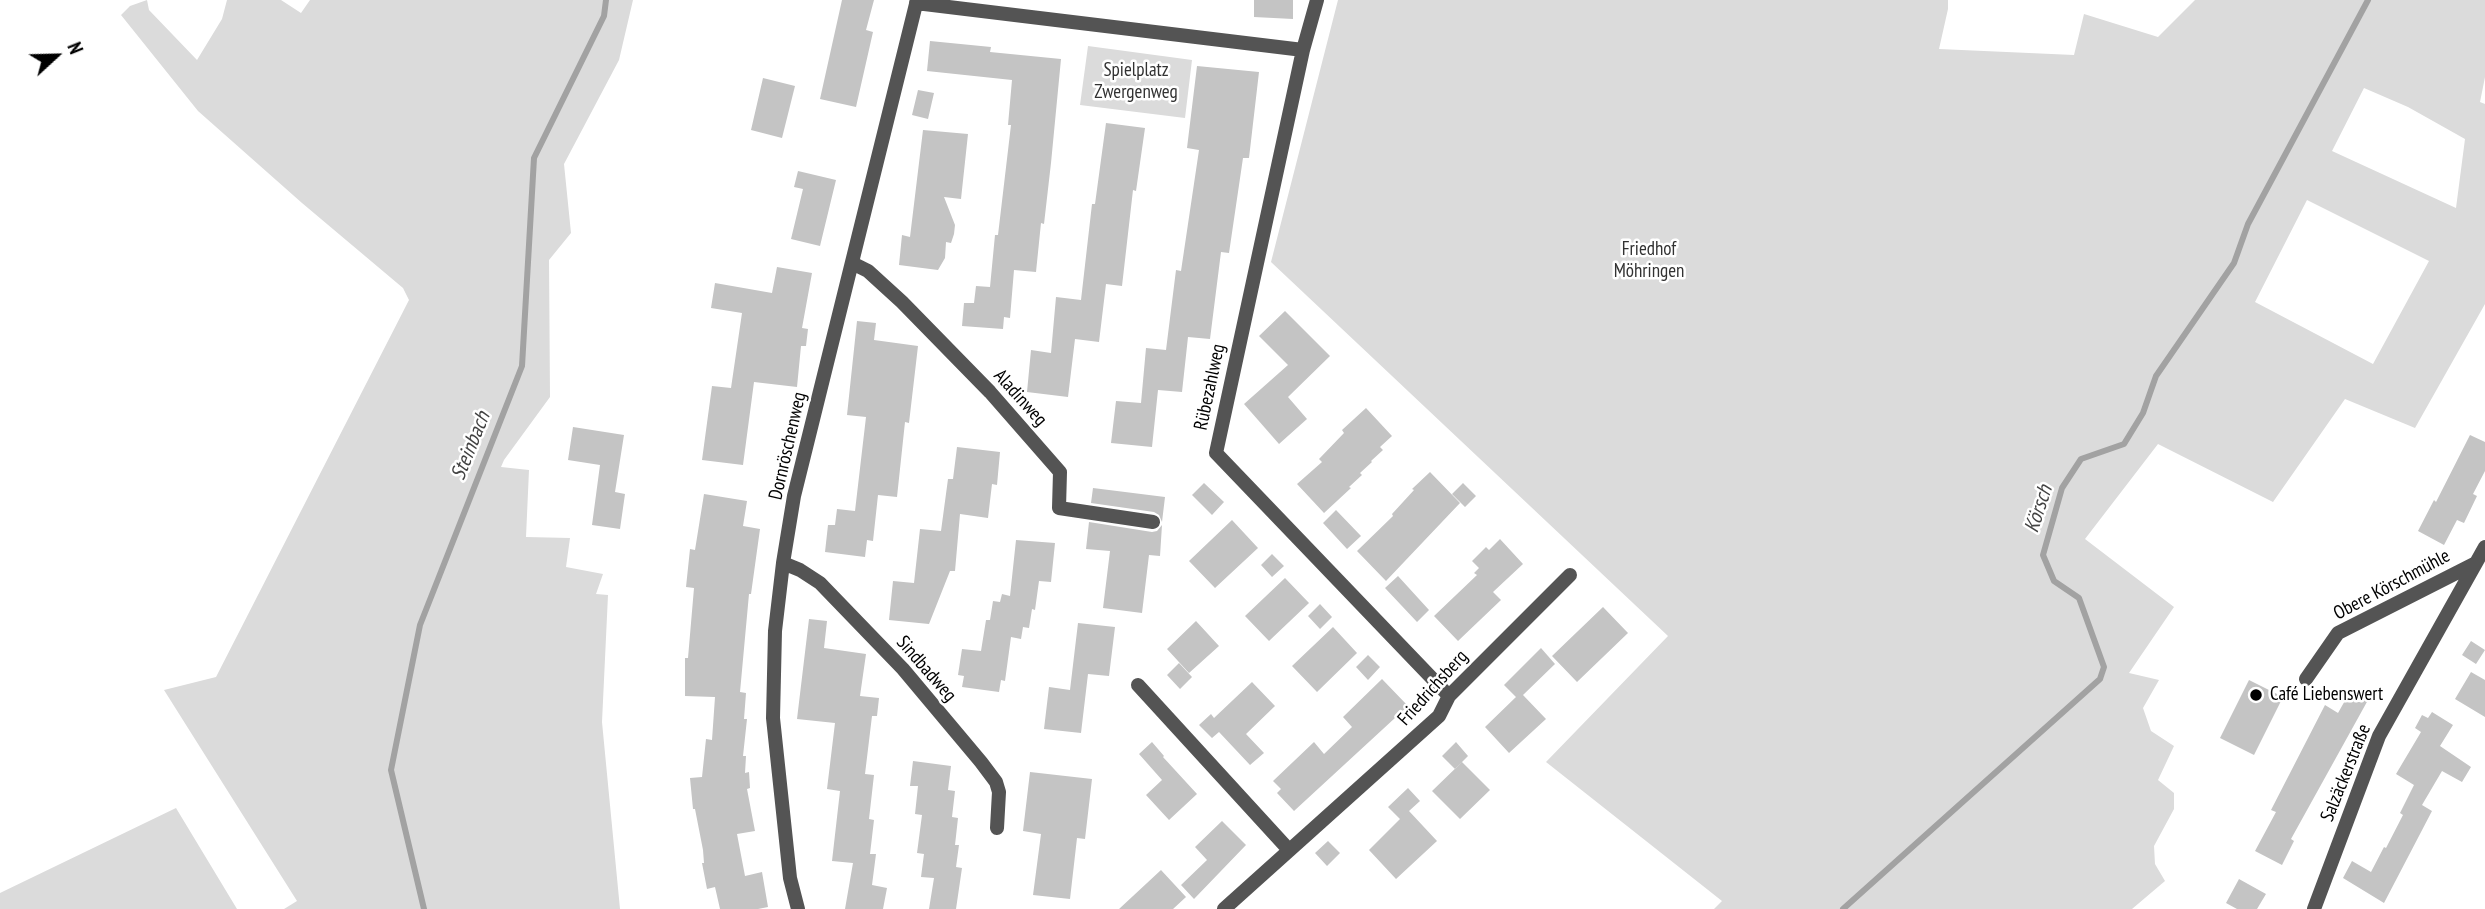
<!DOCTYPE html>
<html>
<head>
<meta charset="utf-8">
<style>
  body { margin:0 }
  #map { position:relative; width:2485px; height:909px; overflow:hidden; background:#fff; font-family:"PT Sans Narrow",sans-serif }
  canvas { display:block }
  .north { position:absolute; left:21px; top:21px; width:70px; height:70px; -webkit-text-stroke:5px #fff; paint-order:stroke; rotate:68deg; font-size:19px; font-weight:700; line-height:28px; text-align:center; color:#000 }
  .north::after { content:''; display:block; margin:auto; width:24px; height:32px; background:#000; clip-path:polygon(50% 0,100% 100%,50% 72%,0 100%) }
</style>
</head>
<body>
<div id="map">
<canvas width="2485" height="909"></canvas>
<div class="north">N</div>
</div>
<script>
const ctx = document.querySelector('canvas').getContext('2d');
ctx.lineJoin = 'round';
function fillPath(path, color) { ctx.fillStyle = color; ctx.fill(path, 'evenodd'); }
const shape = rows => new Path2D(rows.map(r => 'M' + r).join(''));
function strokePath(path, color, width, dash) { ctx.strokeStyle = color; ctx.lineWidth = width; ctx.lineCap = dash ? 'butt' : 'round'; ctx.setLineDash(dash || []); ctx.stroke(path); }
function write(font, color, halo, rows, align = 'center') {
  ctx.font = font + ' "PT Sans Narrow",sans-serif'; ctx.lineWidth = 5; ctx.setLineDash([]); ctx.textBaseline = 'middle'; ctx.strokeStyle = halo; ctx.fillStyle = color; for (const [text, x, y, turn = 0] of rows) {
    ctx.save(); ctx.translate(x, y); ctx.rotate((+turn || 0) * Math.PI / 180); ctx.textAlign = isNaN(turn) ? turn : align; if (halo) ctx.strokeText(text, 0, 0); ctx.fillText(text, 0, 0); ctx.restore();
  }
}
fillPath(shape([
  [147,0,149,10,197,60,222,19,227,0,281,0,301,13,310,0,633,0,619,60,564,164,571,233,549,260,550,397,504,460,501,467,529,470,526,537,570,538,566,567,603,574,596,594,608,595,602,722,620,909,284,909,297,901,164,690,216,677,409,300,403,288,302,203,198,111,121,15,130,6],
  [1338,0,1948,0,1948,9,1939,49,2074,55,2084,14,2158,37,2195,0,2485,0,2485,77,2480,102,2485,104,2485,304,2415,428,2345,399,2273,502,2158,444,2085,539,2174,607,2129,673,2159,680,2143,708,2151,731,2174,746,2158,780,2174,793,2174,809,2154,846,2155,864,2165,881,2132,909,1714,909,1722,901,1546,762,1668,636,1271,262],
  [2364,88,2408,107,2465,139,2456,208,2332,151],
  [2307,200,2429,261,2373,364,2255,302],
  [1088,46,1192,60,1185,118,1080,105],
  [176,808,237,909,0,909,0,893]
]), '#dbdbdb');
strokePath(shape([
  [424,909,391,770,420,625,522,366,534,158,604,16,606,0],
  [1843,909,2100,679,2104,667,2079,598,2054,581,2043,555,2062,488,2081,459,2124,444,2143,413,2156,376,2234,263,2248,224,2368,0]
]), '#a2a2a2', 6);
fillPath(shape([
  [842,0,874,0,866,30,873,32,856,107,820,99],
  [1254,0,1293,0,1293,19,1254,17],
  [930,41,991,47,990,52,1061,59,1051,163,1044,224,1041,223,1036,272,1014,270,1010,318,1004,317,1003,329,962,326,964,303,974,303,976,286,990,287,995,235,998,235,1011,125,1008,125,1012,80,927,71],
  [1197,66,1259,72,1249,158,1243,158,1229,253,1221,252,1210,339,1188,337,1182,392,1158,390,1152,447,1111,443,1116,401,1141,403,1146,348,1166,350,1176,270,1181,271,1199,150,1187,148],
  [763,78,795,86,782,138,751,130],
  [918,90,934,93,928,119,912,115],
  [1106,123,1145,128,1136,191,1133,190,1122,286,1106,284,1099,342,1075,339,1068,397,1027,392,1031,350,1051,353,1056,297,1081,300,1092,204,1095,204],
  [923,130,968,134,961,199,944,197,955,225,954,234,951,243,946,242,945,258,938,270,899,265,902,235,910,237],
  [798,171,836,180,820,246,791,239,803,189,794,187],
  [777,267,812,273,802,328,808,329,806,346,801,346,797,387,754,382,743,465,702,460,712,386,731,388,742,313,711,308,715,283,772,293],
  [1285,311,1330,356,1288,397,1307,419,1279,444,1244,404,1288,365,1259,336],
  [857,321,876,323,874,340,918,346,909,423,905,422,897,497,878,495,873,541,867,540,865,557,825,552,828,525,835,525,837,509,855,511,866,417,847,415],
  [1366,408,1392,436,1380,447,1383,450,1371,461,1372,462,1360,473,1362,475,1349,487,1351,488,1324,513,1297,484,1322,462,1319,459,1344,433,1342,430],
  [573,427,624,435,615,492,625,494,620,529,592,525,600,465,568,460],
  [2470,435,2485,442,2485,471,2473,494,2477,496,2464,523,2457,520,2444,545,2418,531,2434,500,2436,502],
  [957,447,1000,452,997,485,992,484,988,518,960,514,955,571,950,571,929,624,889,620,893,581,914,583,920,529,941,531,948,479,953,479],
  [1430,472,1460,503,1386,581,1357,551,1393,516,1392,514,1414,490,1412,489],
  [1204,483,1224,502,1212,515,1192,495],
  [1463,483,1476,496,1465,507,1452,494],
  [1093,488,1165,497,1162,522,1159,515,1154,512,1091,503],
  [704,494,747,501,743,526,760,529,751,594,749,594,740,692,746,693,744,719,747,719,743,756,746,756,745,773,749,772,750,788,747,789,755,831,737,834,745,876,762,872,768,907,758,909,720,909,715,887,707,889,702,863,704,863,703,850,695,809,693,809,690,778,702,777,706,739,712,740,715,697,685,696,685,658,688,658,694,588,686,587,690,549,695,550],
  [1336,510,1361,536,1347,549,1323,523],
  [1232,520,1258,548,1215,588,1189,561],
  [1089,522,1152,532,1157,531,1162,525,1160,556,1149,555,1142,613,1103,608,1110,551,1086,549],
  [1500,539,1523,564,1493,592,1501,600,1458,641,1434,616,1477,575,1474,573,1479,568,1472,561,1486,547,1489,550],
  [1016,540,1055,543,1051,582,1039,581,1035,610,1032,609,1029,628,1023,627,1021,639,1011,637,1005,681,1001,680,999,692,962,687,964,676,958,675,962,649,981,651,986,620,990,620,993,601,1000,602,1002,594,1010,596],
  [1272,554,1284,566,1272,577,1261,565],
  [1398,576,1429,610,1417,622,1385,588],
  [1285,578,1309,603,1269,641,1245,616],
  [1320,604,1332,617,1320,629,1308,616],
  [1603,607,1628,633,1577,682,1552,656],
  [809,619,827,621,824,648,866,654,860,696,879,698,877,716,872,716,865,774,874,775,869,819,874,820,870,854,876,854,872,885,887,888,883,909,845,909,853,863,832,861,840,791,827,789,835,723,797,719],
  [1196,621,1219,646,1189,673,1167,649],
  [1078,623,1115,627,1109,676,1088,674,1081,733,1044,729,1049,687,1070,690],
  [1333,627,1357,653,1317,692,1292,666],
  [2471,641,2485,650,2476,664,2462,655],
  [1541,648,1555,664,1523,695,1546,719,1509,753,1485,727,1516,697,1504,685],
  [1368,655,1380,667,1368,680,1356,667],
  [1179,663,1192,677,1180,689,1167,675],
  [2471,672,2485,680,2485,717,2455,699],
  [1382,679,1408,706,1294,811,1277,793,1281,789,1273,781,1314,742,1324,754,1352,727,1343,717],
  [2249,680,2283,697,2254,755,2220,738],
  [1252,682,1275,706,1246,734,1264,753,1250,765,1219,732,1212,738,1199,725,1211,714,1214,718],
  [2351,690,2368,700,2291,839,2294,841,2282,865,2255,851,2276,812,2271,810,2325,705,2338,713],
  [2432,712,2453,725,2440,746,2471,767,2462,782,2442,771,2422,805,2432,811,2384,903,2343,878,2352,861,2371,872,2384,847,2386,848,2403,815,2400,813,2414,785,2396,774,2421,732,2415,728,2422,715,2428,718],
  [1152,742,1164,756,1163,757,1197,794,1169,820,1146,795,1162,780,1139,754],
  [1456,742,1468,756,1455,769,1442,756],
  [913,761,951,766,948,790,955,791,952,817,958,818,955,845,959,845,956,867,962,868,956,909,929,909,934,878,921,877,924,854,917,853,922,815,915,814,918,786,910,786],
  [1462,762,1490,790,1460,819,1432,791],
  [1030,772,1092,779,1085,839,1077,838,1070,899,1033,895,1041,834,1023,831],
  [1408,788,1420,801,1409,811,1437,841,1396,879,1369,850,1402,817,1400,819,1388,807],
  [1222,821,1246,845,1194,899,1181,885,1207,860,1195,847],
  [1328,841,1340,853,1327,866,1315,853],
  [1161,870,1186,897,1173,909,1119,909],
  [2239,879,2266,894,2257,909,2237,909,2226,903]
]), '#c4c4c4');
strokePath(shape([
  [1317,0,1303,50,1216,453,1449,696],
  [916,3,1303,50],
  [852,263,868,271,902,302,990,392,1060,472,1059,508,1153,522],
  [783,563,800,570,820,583,903,669,981,762,996,782,999,792,997,828],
  [2306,679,2338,633,2474,564],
  [1138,685,1289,850],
  [798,909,790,878,773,718,775,631,783,563,794,496,917,0],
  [1224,909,1439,716,1449,696,1570,575],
  [2314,909,2379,736,2485,547]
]), '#545454', 14);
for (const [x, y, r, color] of [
  [2256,695,7,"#000"]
]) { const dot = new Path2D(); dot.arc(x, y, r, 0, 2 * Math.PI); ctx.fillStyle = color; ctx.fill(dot); strokePath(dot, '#fff', 2.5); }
write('19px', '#323232', '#fff', [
  ["Spielplatz",1136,71],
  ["Zwergenweg",1136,93],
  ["Friedhof",1649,250],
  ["Möhringen",1649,272]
]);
write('19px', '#000', '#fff', [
  ["Rübezahlweg",1210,387,-78],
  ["Aladinweg",1020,398,48],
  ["Dornröschenweg",788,446,-77],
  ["Obere Körschmühle",2392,585,-28],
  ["Sindbadweg",926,669,49],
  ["Friedrichsberg",1433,688,-48],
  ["Salzäckerstraße",2346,773,-68]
]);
write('19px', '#000', '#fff', [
  ["Café Liebenswert",2270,695]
], 'left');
write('italic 21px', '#434343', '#fff', [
  ["Steinbach",471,446,-68],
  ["Körsch",2039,509,-72]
]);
</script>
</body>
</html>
